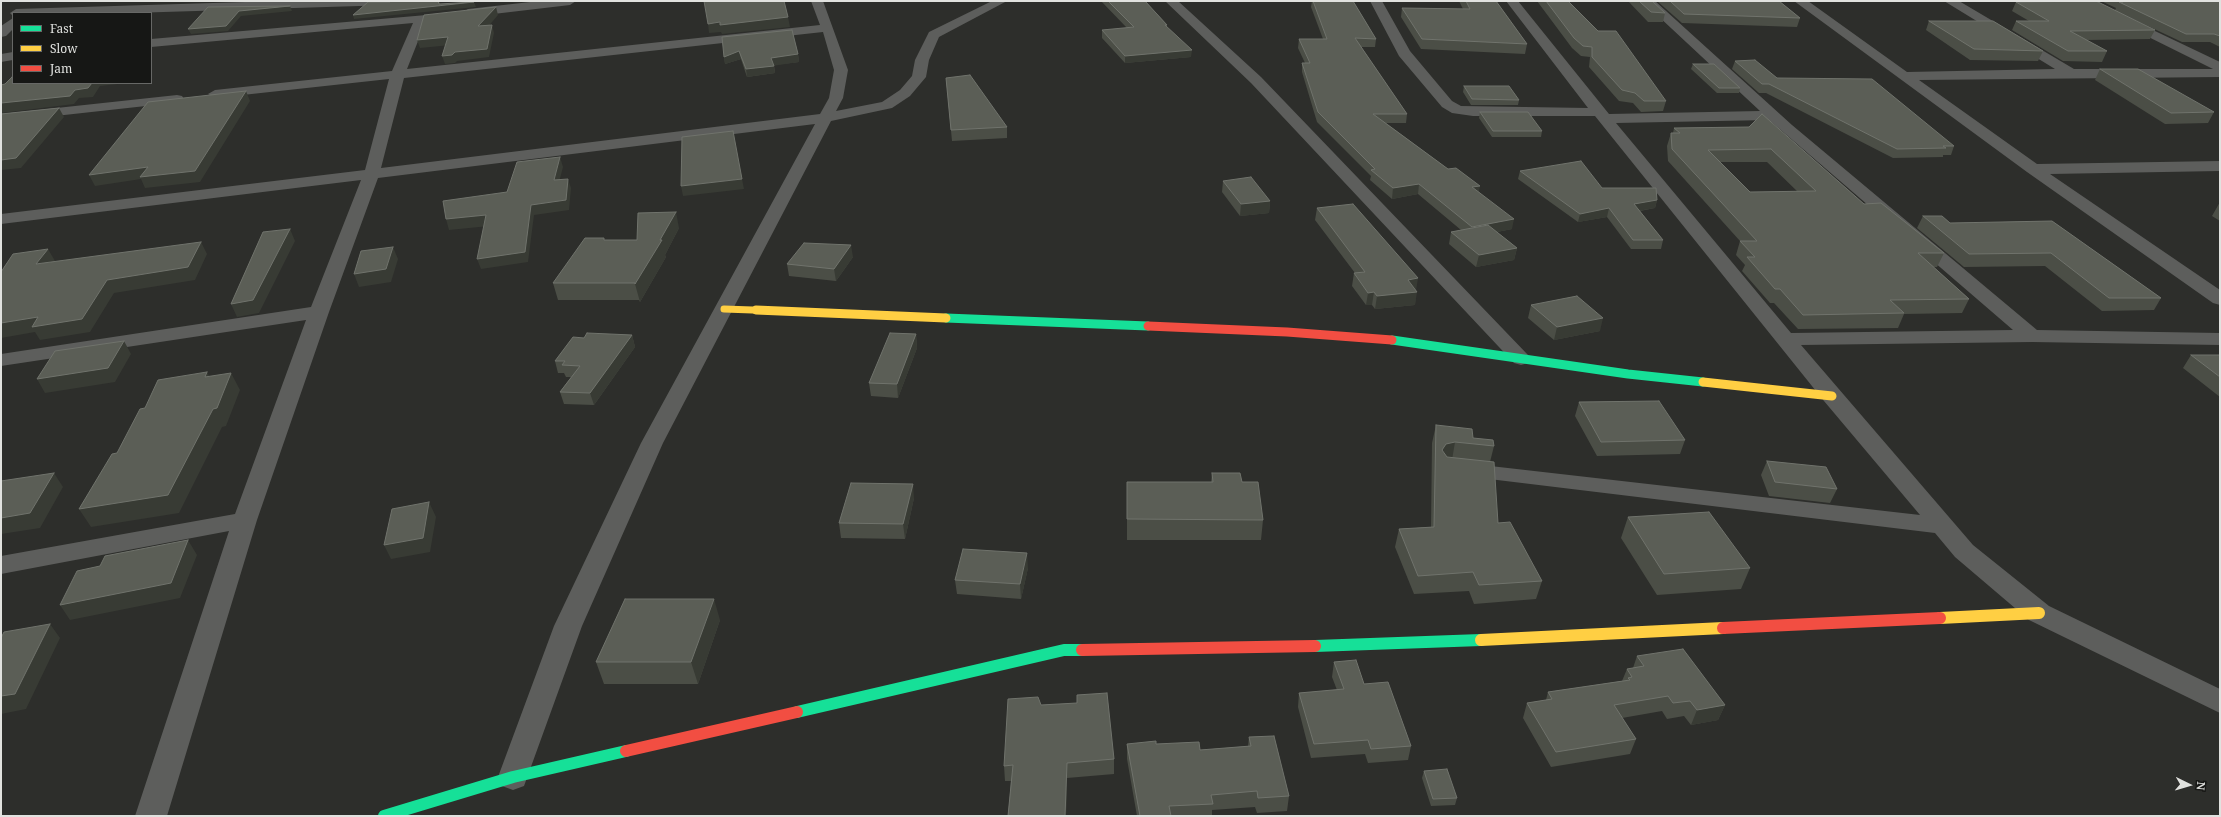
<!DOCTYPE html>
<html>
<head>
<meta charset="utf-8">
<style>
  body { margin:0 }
  #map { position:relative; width:2221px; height:817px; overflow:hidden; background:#2d2e2b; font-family:"Noto Serif",serif }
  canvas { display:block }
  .frame { position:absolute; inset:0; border:2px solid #e1e2df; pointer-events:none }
  .legend { position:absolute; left:12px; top:12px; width:140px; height:72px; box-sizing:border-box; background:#161715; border:1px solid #676866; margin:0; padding:5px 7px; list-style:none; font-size:12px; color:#e1e2df }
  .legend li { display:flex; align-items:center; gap:8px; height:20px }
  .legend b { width:20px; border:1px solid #676866 }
  .north { position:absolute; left:2169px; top:765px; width:40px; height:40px; -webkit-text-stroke:3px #161715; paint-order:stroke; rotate:95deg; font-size:11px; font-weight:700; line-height:16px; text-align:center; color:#e1e2df }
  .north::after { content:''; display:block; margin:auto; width:14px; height:18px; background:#e1e2df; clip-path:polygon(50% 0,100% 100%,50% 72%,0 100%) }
</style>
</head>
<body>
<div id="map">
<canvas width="2221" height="817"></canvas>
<div class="frame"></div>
<ul class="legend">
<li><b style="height:5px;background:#16e098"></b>Fast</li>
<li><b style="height:5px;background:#ffcf43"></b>Slow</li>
<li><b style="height:5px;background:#f24e42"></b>Jam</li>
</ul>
<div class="north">N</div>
</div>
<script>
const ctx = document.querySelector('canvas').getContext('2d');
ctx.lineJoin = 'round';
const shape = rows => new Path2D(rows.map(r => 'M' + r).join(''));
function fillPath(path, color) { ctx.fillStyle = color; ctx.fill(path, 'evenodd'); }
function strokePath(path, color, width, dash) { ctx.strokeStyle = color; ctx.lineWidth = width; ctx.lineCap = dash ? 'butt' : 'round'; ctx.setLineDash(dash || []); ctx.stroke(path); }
fillPath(shape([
  [278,1,398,1,392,5,131,13,13,13,13,16,10,13,16,9,278,1],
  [539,1,576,1,570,5,468,17,462,13,468,9,539,1],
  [811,1,823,1,848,70,843,98,836,111,882,102,900,90,912,76,915,60,929,32,992,1,1007,1,939,37,929,60,926,77,910,96,892,108,831,121,663,443,582,626,524,786,513,790,502,786,498,777,554,626,641,443,815,124,378,178,329,312,257,520,167,816,135,816,229,531,1,574,1,556,235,514,306,320,1,366,1,354,311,307,361,180,1,224,1,214,365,170,389,79,215,98,208,94,215,90,392,71,413,23,151,47,151,39,438,14,440,17,438,20,426,21,407,69,820,25,811,1],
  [823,32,834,70,829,98,820,114,381,168,404,78,823,32],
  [1165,1,1178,1,1261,77,1528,355,1531,359,1528,363,1521,365,1514,363,1251,83,1165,1],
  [1370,1,1382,1,1410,51,1452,101,1461,106,1588,108,1506,1,1518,1,1609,114,1760,111,1642,1,1655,1,1792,125,2037,330,2220,333,2220,345,2032,342,1801,345,1973,545,2049,606,2220,689,2220,713,2029,620,1955,557,1935,533,1456,475,1452,470,1456,465,1464,463,1920,515,1824,401,1595,116,1473,116,1452,113,1442,107,1399,56,1370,1],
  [1769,120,1782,131,2013,330,1791,333,1616,123,1769,120],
  [1794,1,1808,1,1907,72,2055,69,1944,1,1959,1,2074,69,2213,69,2076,1,2092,1,2220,62,2220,77,1919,80,2037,164,2220,161,2220,171,2050,174,2220,290,2220,305,2213,303,2027,172,1794,1],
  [13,18,13,29,6,36,1,37,1,26,13,18],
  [13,52,13,60,1,62,1,54,13,52],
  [177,95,182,96,184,99,182,102,1,122,1,114,177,95]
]), '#5d5e5c');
strokePath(shape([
  [946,318,1148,326],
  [1392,340,1628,374,1703,382]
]), '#16e098', 9);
strokePath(shape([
  [1315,646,1481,640],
  [797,712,1064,650,1082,650],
  [384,816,513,777,626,751]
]), '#16e098', 12);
strokePath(shape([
  [724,309,781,311]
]), '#ffcf43', 7);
strokePath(shape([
  [756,310,946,318],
  [1703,382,1832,396]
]), '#ffcf43', 9);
strokePath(shape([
  [1940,618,2039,613],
  [1481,640,1723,628]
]), '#ffcf43', 12);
strokePath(shape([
  [1148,326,1287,332,1392,340]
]), '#f24e42', 9);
strokePath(shape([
  [1723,628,1940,618],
  [1082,650,1315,646],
  [626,751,797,712]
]), '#f24e42', 12);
fillPath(shape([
  [1101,1,1145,1,1167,25,1167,27,1191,57,1125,63,1102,38,1102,30,1127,28],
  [1312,1,1353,1,1376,39,1375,47,1361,47,1407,114,1406,123,1386,123,1479,192,1512,229,1497,232,1517,248,1514,260,1476,267,1449,244,1451,232,1461,230,1418,194,1392,199,1370,180,1371,176,1317,122,1302,72,1302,63,1305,63,1298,48,1299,39,1323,39,1311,7],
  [1459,1,1496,1,1527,44,1525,54,1421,49,1401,17,1402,8,1463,9],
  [1537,1,1568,1,1666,101,1663,111,1641,112,1633,103,1619,101,1589,67,1590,57,1581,56,1572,48],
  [1628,1,1652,1,1665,13,1663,22,1648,22],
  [1657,1,1779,1,1800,18,1797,27,1682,23],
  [2101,1,2220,1,2220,47,2210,42,2182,42,2118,12,2155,30,2150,39,2087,40,2107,51,2102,62,2063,61,2012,30,2016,21,2029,21,2012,11,2016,2,2115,10,2116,8],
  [1929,21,2043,51,2038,61,1970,60,1926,30],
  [722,37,798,54,799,62,774,65,775,73,747,77,741,59,725,64],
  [1735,61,1777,78,1954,146,1951,155,1943,155,1943,157,1893,158,1766,93,1759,93,1732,69],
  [1693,64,1740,88,1739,93,1717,93,1691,69],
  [2100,69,2214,112,2208,123,2165,124,2095,80],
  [946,78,1007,127,1007,138,952,141],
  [1464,86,1519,100,1518,105,1471,105,1463,92],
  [1480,112,1542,131,1541,137,1492,137,1479,118],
  [1749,127,1864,204,1944,253,1937,267,1933,267,1969,299,1962,313,1904,314,1898,328,1798,329,1774,303,1770,303,1742,271,1745,265,1736,255,1740,241,1668,161,1667,146,1671,133,1673,133,1674,128],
  [1720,162,1767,162,1798,192,1750,192],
  [1520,171,1657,200,1655,208,1640,211,1663,240,1661,249,1631,249,1607,217,1578,222,1518,179],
  [1223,181,1270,201,1269,213,1240,216,1222,192],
  [2220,202,2220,221,2212,216],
  [1317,208,1416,290,1415,305,1375,309,1372,305,1366,305,1352,286,1354,273,1355,273,1315,220],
  [1923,216,1950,223,2052,221,2161,298,2154,310,2102,311,2045,266,1964,267,1917,228],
  [679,228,665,255,666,257,640,302,639,300,558,300,553,283,605,240,637,240],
  [853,257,836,281,789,276,787,264],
  [1531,305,1600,331,1554,340,1528,318],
  [916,334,917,348,898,398,871,396,869,383],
  [632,335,635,347,594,405,564,404,560,392,571,377,566,377,564,373,558,373,555,361,584,338],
  [2191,355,2220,355,2220,397,2183,368],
  [1579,402,1685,440,1680,454,1597,456,1575,416],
  [1436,425,1494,446,1490,462,1498,523,1542,581,1536,599,1474,604,1469,591,1414,594,1395,547,1399,529,1431,527,1432,443],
  [1767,461,1837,489,1830,503,1769,496,1761,475],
  [1212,473,1242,482,1263,520,1261,540,1127,540,1127,482,1211,482],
  [914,498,905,539,841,538,839,523],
  [1628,517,1750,568,1741,589,1657,595,1621,538],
  [1028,568,1021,599,957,594,955,580],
  [720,620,698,684,604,684,596,662],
  [1637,656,1725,705,1718,720,1691,725,1684,716,1667,719,1662,711,1622,718,1636,739,1630,754,1551,767,1523,718,1527,703,1546,700,1548,692,1622,681,1627,669,1633,668],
  [1334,662,1364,684,1411,746,1408,760,1368,763,1365,754,1311,758,1298,707,1299,693,1337,690,1332,677],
  [1041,705,1114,759,1114,774,1067,778,1066,816,1008,816,1011,781,1005,781,1004,766],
  [1249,737,1289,796,1287,811,1257,813,1255,807,1212,810,1212,816,1137,816,1127,759,1127,744,1156,744,1200,750,1248,746],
  [1424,771,1457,798,1455,805,1431,806,1422,778]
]), '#4b4e46');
fillPath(shape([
  [438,1,440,1,440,6,474,2,476,7,354,19,353,15],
  [290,6,292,11,241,16,228,31,191,34,188,29,239,11],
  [496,7,498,15,481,35,478,26],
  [788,17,790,27,722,34,721,32,709,33,708,24],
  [492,25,494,33,489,57,457,61,455,63,445,64,442,56,455,52],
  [448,37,451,45,420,48,417,40],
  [1192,50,1191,57,1125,63,1125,56],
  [739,51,741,59,725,64,724,57],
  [798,54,799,62,772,66,771,58],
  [774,66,775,73,747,77,746,69],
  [92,83,126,83,100,86,93,97,79,98,74,104,1,113,1,103,75,90],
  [246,91,250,101,200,182,145,188,141,179,95,186,89,175],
  [59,108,64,117,21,168,1,170,1,160],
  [560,157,563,167,557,190,554,180],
  [568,179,571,188,569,210,534,215,528,262,481,269,477,259,531,205],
  [742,179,744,189,683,196,681,186],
  [1419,184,1418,194,1392,199,1393,188],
  [1480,186,1478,196,1472,187],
  [1657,200,1655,208,1632,212,1634,204],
  [1270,201,1269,213,1240,216,1241,204],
  [1609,208,1607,217,1578,222,1580,214],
  [676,212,679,228,665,255,666,257,640,302,635,284],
  [486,215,489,226,449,230,446,219],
  [1514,219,1512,229,1470,237,1472,227],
  [290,229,295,241,259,313,237,317,231,304],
  [201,242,207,254,195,280,114,293,90,332,40,340,35,332,1,338,1,323],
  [851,245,853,257,836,281,834,269],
  [393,247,398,259,391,282,359,287,354,274],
  [1517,248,1514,260,1476,267,1479,255],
  [48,249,55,261,36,264],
  [1418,278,1416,291,1408,280],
  [1374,292,1372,305,1366,305,1368,293],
  [1417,292,1415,305,1375,309,1377,296],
  [1603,318,1600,331,1554,340,1557,327],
  [916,334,917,348,898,398,897,384],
  [632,335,635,347,594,405,590,393],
  [124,341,131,354,115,382,45,393,37,379],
  [207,372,216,389,205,377],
  [231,373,240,390,226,426,222,427,179,513,91,527,79,509],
  [1455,442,1452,460,1443,462,1442,450,1446,444],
  [54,473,63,487,40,528,1,534,1,518],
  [913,484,914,498,905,539,903,524],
  [429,502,436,517,430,552,391,559,384,545],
  [188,540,197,555,180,598,70,620,60,605],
  [1027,553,1028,568,1021,599,1020,584],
  [714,599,720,620,698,684,691,662],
  [50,624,60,638,26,709,1,714,1,696],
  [1725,705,1718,720,1691,725,1697,710],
  [1067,763,1067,778,1066,816,1065,816]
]), '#383b34');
const building = shape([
  [391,1,438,1,439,4,474,2,353,15,368,2,390,2,391,1],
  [704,1,784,1,788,17,720,25,720,22,708,24,704,1],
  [1108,1,1145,1,1167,25,1165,25,1192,50,1125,56,1102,30,1134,27,1108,1],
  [1313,1,1353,1,1376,39,1355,38,1407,114,1373,114,1448,169,1456,168,1480,186,1472,187,1514,219,1472,227,1419,184,1393,188,1371,170,1375,169,1318,112,1302,63,1310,63,1299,39,1327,39,1313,1],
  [1466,1,1496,1,1527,44,1422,39,1402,8,1470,9,1466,1],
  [1546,1,1568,1,1598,31,1616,31,1666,101,1644,101,1635,93,1622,90,1592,57,1592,47,1583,46,1574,38,1546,1],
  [1639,1,1652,1,1665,13,1651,12,1639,1],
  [1670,1,1779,1,1800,18,1684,14,1670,1],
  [2096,1,2155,30,2070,31,2107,51,2068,51,2016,21,2049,21,2016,2,2096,1],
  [2121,1,2220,1,2220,36,2214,34,2186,34,2119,2,2123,2,2121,1],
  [290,6,239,11,226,26,188,29,208,7,290,6],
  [496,7,478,26,492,25,487,49,455,52,452,55,442,56,448,37,417,40,424,15,496,7],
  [1929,21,1993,21,2043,51,1974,49,1929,21],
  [792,30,798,54,771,58,774,66,746,69,739,51,724,57,722,37,792,30],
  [1755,60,1777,78,1872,79,1954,146,1943,146,1946,148,1897,149,1769,84,1762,84,1735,61,1755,60],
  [1693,64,1714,64,1740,88,1719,88,1693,64],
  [2100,69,2138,69,2214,112,2171,113,2100,69],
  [970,75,1007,127,951,130,946,78,970,75],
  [12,77,13,77,13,83,92,83,88,88,75,90,70,96,1,103,1,85,5,84,12,77],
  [1464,86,1509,86,1519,100,1472,99,1464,86],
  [246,91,195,171,140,177,148,167,89,175,148,102,246,91],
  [59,108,16,158,1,160,1,114,59,108],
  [1480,112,1528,112,1542,131,1493,131,1480,112],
  [1762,114,1864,204,1881,203,1944,253,1918,253,1969,299,1890,300,1904,313,1803,315,1780,289,1775,289,1747,257,1755,257,1740,241,1757,241,1672,149,1671,133,1680,133,1674,128,1749,127,1762,114],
  [1771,149,1816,191,1750,192,1708,150,1771,149],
  [733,131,742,179,681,186,682,137,733,131],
  [560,157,554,180,568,179,566,200,531,205,525,252,477,259,486,215,446,219,443,201,507,192,517,162,560,157],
  [1581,161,1602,188,1656,188,1657,200,1634,204,1663,240,1633,240,1609,208,1580,214,1520,171,1581,161],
  [1251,177,1270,201,1241,204,1223,181,1251,177],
  [1353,204,1418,278,1408,280,1417,292,1377,296,1374,292,1368,293,1354,273,1365,272,1317,208,1353,204],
  [676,212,660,240,662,240,635,284,635,283,553,283,585,238,604,238,604,240,637,240,638,213,676,212],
  [1923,216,1942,216,1950,223,2052,221,2161,298,2109,298,2051,253,1969,254,1923,216],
  [1488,225,1517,248,1479,255,1451,232,1488,225],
  [290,229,253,300,231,304,263,232,290,229],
  [201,242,188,267,107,280,82,319,32,327,38,317,1,323,1,272,13,254,48,249,36,264,201,242],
  [804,243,851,245,834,269,787,264,804,243],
  [393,247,386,269,354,274,361,251,393,247],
  [1577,296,1603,318,1557,327,1531,305,1577,296],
  [587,333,632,335,590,393,560,392,580,366,562,365,565,361,555,361,573,337,584,338,587,333],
  [890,333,916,334,897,384,869,383,890,333],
  [124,341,108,368,37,379,55,351,124,341],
  [2191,355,2220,355,2220,377,2191,355],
  [207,372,205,377,231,373,217,408,213,409,168,495,79,509,112,454,117,453,140,409,145,408,158,380,207,372],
  [1659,401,1685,440,1601,442,1579,402,1659,401],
  [1436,425,1472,429,1473,438,1493,440,1494,446,1455,442,1446,444,1442,450,1447,457,1494,462,1498,523,1510,522,1542,581,1479,585,1473,572,1418,576,1399,529,1434,527,1436,425],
  [1767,461,1826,467,1837,489,1775,482,1767,461],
  [54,473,30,513,1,518,1,481,54,473],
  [1212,473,1240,473,1242,482,1258,482,1263,520,1127,519,1127,482,1213,482,1212,473],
  [851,483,913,484,903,524,839,523,851,483],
  [429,502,423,538,384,545,392,509,429,502],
  [1709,512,1750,568,1664,574,1628,517,1709,512],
  [188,540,171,583,60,605,77,571,100,566,105,556,188,540],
  [963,549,1027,553,1020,584,955,580,963,549],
  [625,599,714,599,691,662,596,662,625,599],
  [50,624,15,694,1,696,1,638,4,632,50,624],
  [1683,649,1725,705,1697,710,1690,701,1673,703,1668,696,1614,705,1636,739,1556,752,1527,703,1552,699,1548,692,1630,680,1628,678,1632,677,1627,669,1644,666,1637,656,1683,649],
  [1356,660,1364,684,1388,682,1411,746,1371,749,1368,740,1314,744,1299,693,1344,689,1334,662,1356,660],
  [1107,693,1114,759,1067,763,1065,816,1008,816,1013,765,1004,766,1008,699,1038,697,1041,705,1077,703,1077,695,1107,693],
  [1274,736,1289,796,1258,798,1257,791,1211,795,1213,804,1169,806,1171,816,1140,816,1127,744,1156,741,1156,744,1199,742,1200,750,1251,746,1249,737,1274,736],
  [1447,769,1457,798,1433,799,1424,771,1447,769]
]);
fillPath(building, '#5b5e56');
strokePath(building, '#70736c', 1);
</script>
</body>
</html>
